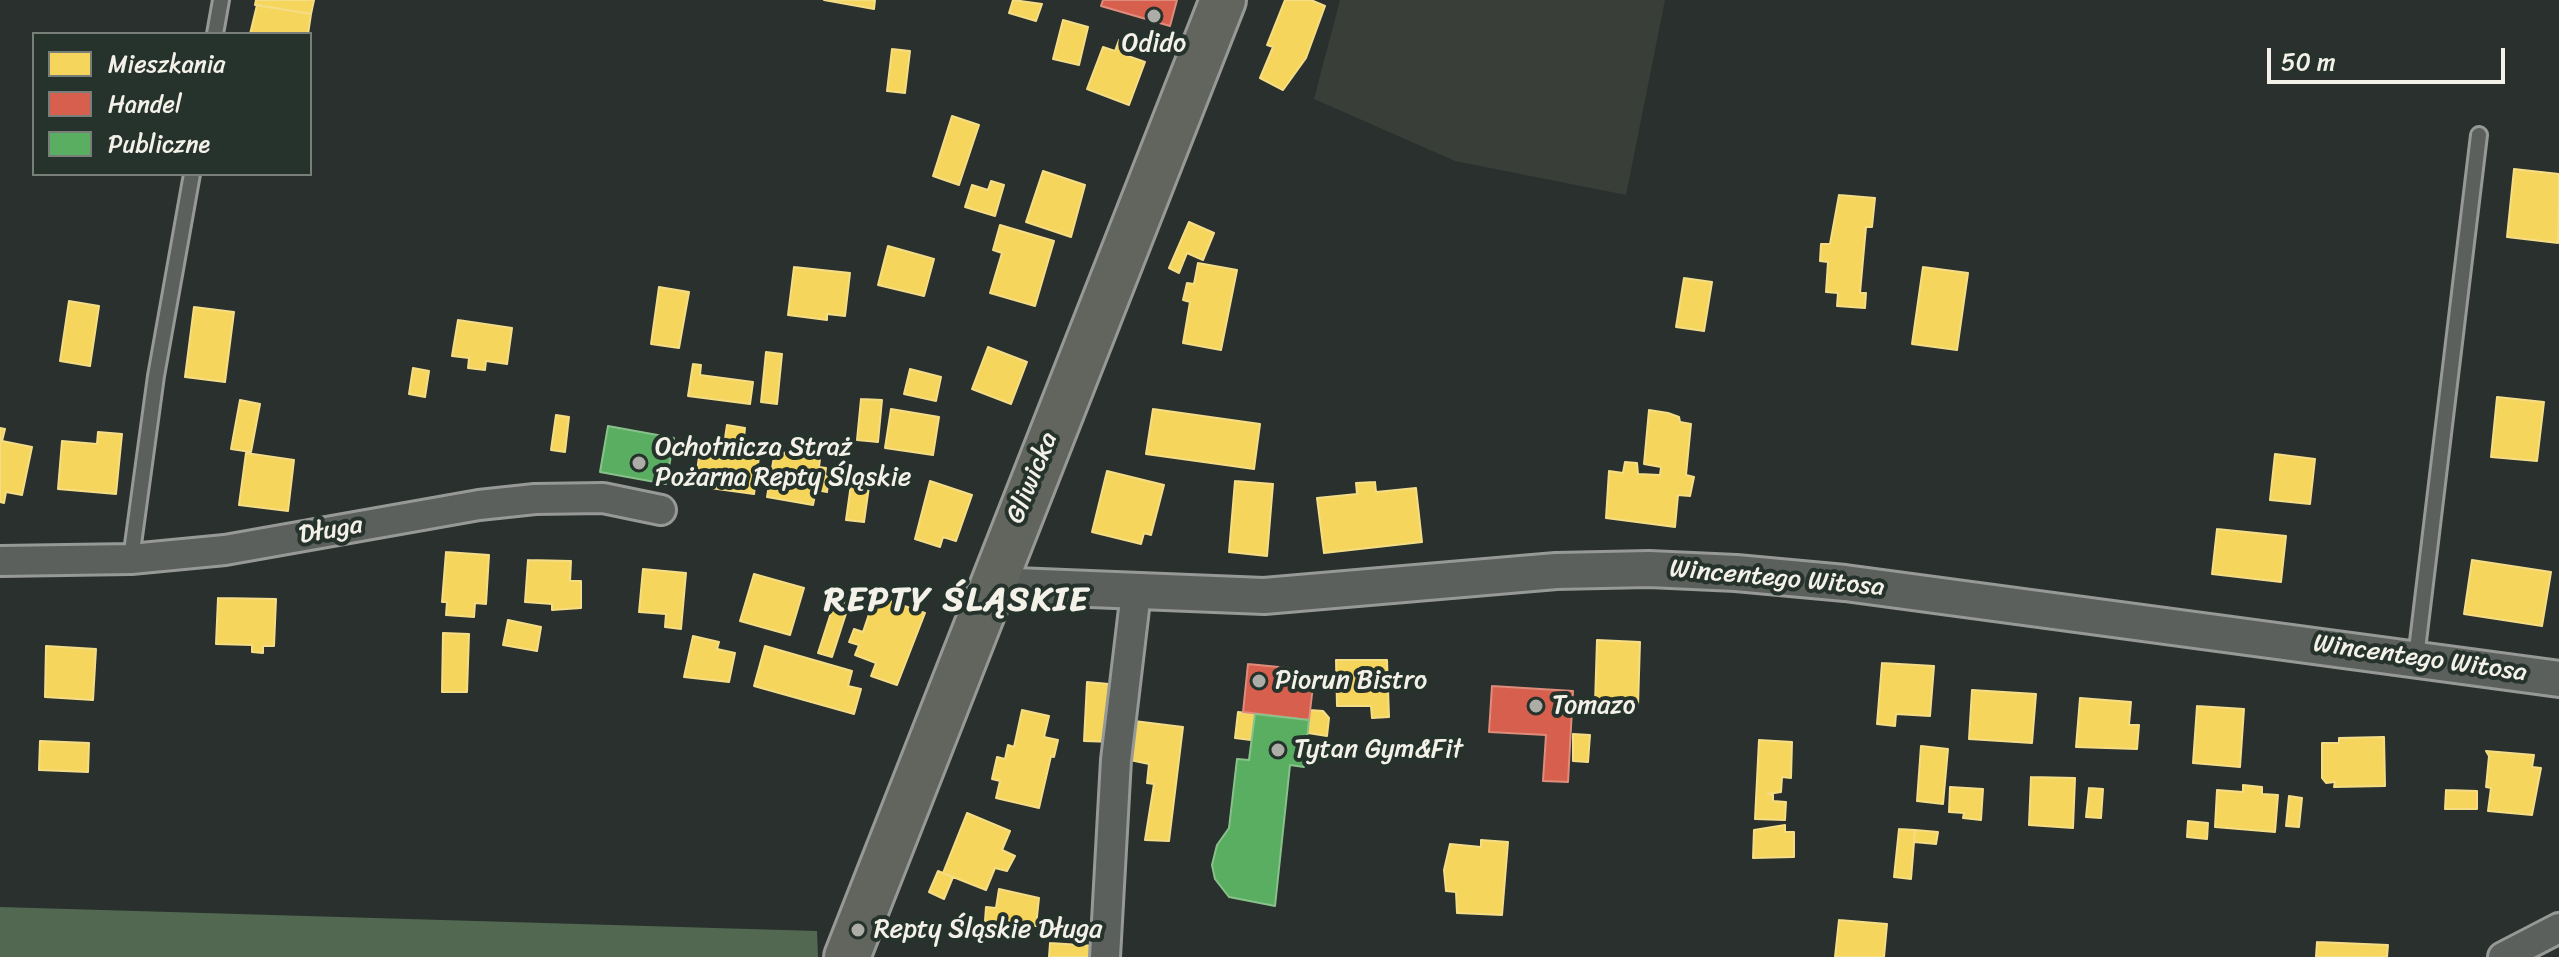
<!DOCTYPE html>
<html>
<head>
<meta charset="utf-8">
<style>
  body { margin:0 }
  #map { position:relative; width:2559px; height:957px; overflow:hidden; background:#29302d; font-family:Sriracha,sans-serif }
  canvas { display:block }
  .legend { position:absolute; left:32px; top:32px; width:280px; height:144px; box-sizing:border-box; background:#26332d; border:2px solid #787f78; margin:0; padding:10px 14px; list-style:none; font-size:24px; color:#f4f1e8 }
  .legend li { display:flex; align-items:center; gap:16px; height:40px }
  .legend b { width:40px; border:2px solid #787f78 }
  .scale { position:absolute; left:2267px; top:48px; width:238px; height:36px; box-sizing:border-box; border:4px solid #f4f1e8; border-top:0; padding-left:10px; font-size:24px; line-height:28px; white-space:nowrap; color:#f4f1e8; -webkit-text-stroke:6px #26332d; paint-order:stroke }
</style>
</head>
<body>
<div id="map">
<canvas width="2559" height="957"></canvas>
<ul class="legend">
<li><b style="height:22px;background:#f6d55c"></b>Mieszkania</li>
<li><b style="height:22px;background:#d6604d"></b>Handel</li>
<li><b style="height:22px;background:#5aae61"></b>Publiczne</li>
</ul>
<div class="scale">50 m</div>
</div>
<script>
const ctx = document.querySelector('canvas').getContext('2d');
ctx.lineJoin = 'round';
function fillPath(path, color) { ctx.fillStyle = color; ctx.fill(path, 'evenodd'); }
const shape = rows => new Path2D(rows.map(r => 'M' + r).join(''));
function strokePath(path, color, width, dash) { ctx.strokeStyle = color; ctx.lineWidth = width; ctx.lineCap = dash ? 'butt' : 'round'; ctx.setLineDash(dash || []); ctx.stroke(path); }
function write(font, color, halo, rows, align = 'center') {
  ctx.font = font + ' Sriracha,sans-serif'; ctx.lineWidth = 8; ctx.setLineDash([]); ctx.textBaseline = 'middle'; ctx.strokeStyle = halo; ctx.fillStyle = color; for (const [text, x, y, turn = 0] of rows) {
    ctx.save(); ctx.translate(x, y); ctx.rotate((+turn || 0) * Math.PI / 180); ctx.textAlign = isNaN(turn) ? turn : align; if (halo) ctx.strokeText(text, 0, 0); ctx.fillText(text, 0, 0); ctx.restore();
  }
}
fillPath(shape([
  [1340,0,1665,0,1626,195,1455,161,1314,99]
]), '#393e38');
fillPath(shape([
  [0,907,817,931,818,957,0,957]
]), '#526851');
const homes = shape([
  [256,0,314,0,311,14,255,5,256,0],
  [824,0,875,0,874,9,824,0],
  [1013,0,1042,4,1036,21,1009,13,1013,0],
  [1285,0,1311,0,1325,6,1306,58,1283,90,1260,78,1273,47,1267,45,1285,0],
  [257,5,311,14,308,34,250,34,257,5],
  [1063,20,1088,27,1079,65,1053,59,1063,20],
  [1119,40,1129,44,1125,55,1145,62,1129,105,1087,89,1103,47,1115,51,1119,40],
  [892,49,910,51,905,93,887,91,892,49],
  [952,116,979,125,959,185,933,176,952,116],
  [2514,169,2559,174,2558,243,2507,237,2514,169],
  [1043,171,1085,185,1071,237,1026,222,1043,171],
  [991,181,1004,185,995,216,965,207,972,185,988,190,991,181],
  [1839,195,1875,198,1872,227,1866,227,1860,293,1866,293,1865,308,1837,306,1838,293,1826,292,1828,262,1820,261,1821,244,1830,244,1839,195],
  [1189,222,1214,233,1203,260,1187,253,1179,273,1169,268,1189,222],
  [1000,225,1054,241,1035,306,990,293,1002,253,993,250,1000,225],
  [888,246,934,259,924,296,878,285,888,246],
  [1198,263,1237,270,1221,350,1183,343,1190,302,1183,300,1187,283,1194,284,1198,263],
  [794,267,850,273,845,316,827,314,827,320,788,315,794,267],
  [1923,267,1968,273,1957,350,1912,344,1923,267],
  [1684,278,1712,282,1704,331,1676,327,1684,278],
  [659,287,689,292,679,348,651,344,659,287],
  [69,301,99,306,90,366,60,361,69,301],
  [194,307,234,312,225,382,185,377,194,307],
  [458,320,512,328,507,364,486,361,485,370,468,368,469,358,452,356,458,320],
  [988,347,1027,362,1011,404,972,389,988,347],
  [766,352,782,354,777,404,761,402,766,352],
  [693,364,701,365,700,375,753,382,750,404,688,396,693,364],
  [413,368,429,371,425,397,409,394,413,368],
  [910,369,941,377,936,401,904,394,910,369],
  [2497,397,2544,402,2537,461,2491,457,2497,397],
  [861,399,882,400,878,442,857,440,861,399],
  [240,400,260,404,251,452,231,449,240,400],
  [891,409,939,417,933,455,885,448,891,409],
  [1153,409,1260,424,1254,469,1146,454,1153,409],
  [1649,410,1668,413,1679,417,1680,422,1691,424,1686,475,1694,477,1690,496,1678,495,1675,527,1606,518,1609,471,1623,473,1625,462,1637,463,1638,474,1660,475,1661,467,1644,464,1649,410],
  [556,415,569,417,565,452,551,450,556,415],
  [727,425,745,428,743,447,760,449,754,494,695,486,701,442,724,445,727,425],
  [0,428,5,429,2,441,32,447,22,495,6,492,4,503,0,502,0,428],
  [98,432,122,434,116,494,58,489,62,441,97,444,98,432],
  [775,451,820,459,819,467,826,468,825,476,829,477,827,492,816,490,813,505,767,497,775,451],
  [246,453,294,460,288,511,239,505,246,453],
  [2275,454,2315,459,2310,504,2270,500,2275,454],
  [853,470,871,472,864,522,846,520,853,470],
  [1107,471,1164,485,1151,535,1144,533,1141,544,1092,532,1107,471],
  [930,481,972,495,956,541,943,537,940,547,915,539,930,481],
  [1235,481,1273,484,1267,556,1229,552,1235,481],
  [1375,482,1376,492,1416,488,1422,542,1324,553,1317,498,1357,494,1356,483,1375,482],
  [2217,529,2286,536,2281,582,2212,574,2217,529],
  [446,552,489,555,486,604,475,603,474,617,446,615,447,602,442,602,446,552],
  [528,560,571,561,570,581,581,581,581,608,552,610,552,604,525,602,528,560],
  [2472,560,2551,572,2542,626,2464,614,2472,560],
  [643,569,686,573,681,629,665,627,666,614,639,612,643,569],
  [754,574,804,588,790,635,740,621,754,574],
  [838,591,852,595,832,657,818,653,838,591],
  [875,596,925,613,897,685,871,676,876,663,855,655,859,645,849,642,854,629,863,632,875,596],
  [218,598,276,599,274,646,263,646,263,653,252,652,252,645,216,644,218,598],
  [508,620,541,627,537,651,503,645,508,620],
  [443,633,469,634,467,692,442,692,443,633],
  [693,636,719,642,717,649,735,653,729,682,684,677,693,636],
  [1597,640,1640,642,1638,706,1595,704,1597,640],
  [46,646,96,649,93,700,45,697,46,646],
  [765,646,852,671,848,686,861,689,854,714,754,686,765,646],
  [1336,660,1387,660,1389,717,1372,718,1371,706,1337,706,1336,660],
  [1882,663,1934,666,1930,716,1896,714,1895,726,1877,724,1882,663],
  [1087,682,1109,684,1108,716,1113,742,1084,741,1087,682],
  [1972,690,2036,694,2032,743,1969,739,1972,690],
  [2080,698,2131,702,2129,725,2139,725,2137,749,2076,747,2080,698],
  [2197,706,2244,709,2240,767,2193,763,2197,706],
  [1022,710,1049,716,1044,737,1058,740,1054,757,1051,756,1039,808,996,798,1000,781,992,779,997,757,1005,759,1008,745,1014,747,1022,710],
  [1310,710,1323,711,1329,718,1327,736,1308,733,1310,710],
  [1238,712,1255,714,1251,740,1235,738,1238,712],
  [1134,721,1183,727,1169,841,1145,840,1154,784,1147,783,1149,764,1130,760,1134,721],
  [1573,734,1590,735,1588,762,1573,761,1573,734],
  [2384,737,2385,786,2334,787,2335,782,2326,783,2322,778,2322,743,2339,743,2339,738,2384,737],
  [1759,740,1792,742,1791,778,1782,777,1781,792,1768,794,1773,794,1773,801,1786,802,1785,820,1755,819,1759,740],
  [40,741,89,743,88,772,39,770,40,741],
  [1921,746,1948,749,1943,804,1917,801,1921,746],
  [2486,751,2534,755,2532,767,2541,768,2532,815,2488,811,2491,788,2486,787,2489,756,2486,751],
  [2031,777,2075,778,2073,828,2029,825,2031,777],
  [2243,785,2262,787,2262,794,2278,795,2275,832,2215,827,2217,790,2243,792,2243,785],
  [1950,787,1983,789,1981,820,1963,818,1964,813,1949,812,1950,787],
  [2089,788,2103,789,2101,818,2086,817,2089,788],
  [2446,790,2477,791,2477,809,2445,809,2446,790],
  [2289,796,2302,798,2299,827,2286,826,2289,796],
  [967,813,1010,831,1002,850,1015,856,1007,871,995,868,986,890,943,873,967,813],
  [2188,821,2208,823,2207,839,2187,837,2188,821],
  [1785,825,1785,832,1794,832,1794,857,1753,858,1754,830,1785,825],
  [1899,829,1915,830,1911,879,1894,877,1899,829],
  [1915,830,1938,832,1936,844,1914,842,1915,830],
  [1481,840,1508,842,1502,915,1457,913,1456,892,1446,891,1444,870,1450,844,1481,847,1481,840],
  [938,871,953,877,944,899,929,892,938,871],
  [999,889,1039,898,1036,926,985,921,986,907,996,908,999,889],
  [1839,920,1887,924,1884,957,1835,957,1839,920],
  [2317,942,2388,945,2387,957,2316,957,2317,942],
  [1050,943,1096,946,1096,957,1049,957,1050,943]
]);
fillPath(homes, '#f6d55c');
strokePath(homes, '#f5dd86', 2);
const shops = shape([
  [1103,0,1177,0,1170,26,1101,6,1103,0],
  [1248,664,1289,668,1287,680,1312,682,1314,677,1309,720,1243,712,1248,664],
  [1492,686,1573,691,1568,782,1543,781,1546,735,1489,732,1492,686]
]);
fillPath(shops, '#d6604d');
strokePath(shops, '#df8c7c', 2);
const public = shape([
  [608,426,674,438,666,484,600,472,608,426],
  [1255,714,1309,720,1304,767,1290,765,1275,906,1229,897,1215,879,1212,865,1217,845,1229,828,1237,759,1249,760,1255,714]
]);
fillPath(public, '#5aae61');
strokePath(public, '#88c28a', 2);
const service = shape([
  [215,34,221,0],
  [131,559,156,376,192,174],
  [2416,658,2479,135]
]);
const minor = shape([
  [0,561,131,559,225,550,479,505,535,499,603,498,661,510],
  [1105,957,1116,760,1136,592],
  [2503,957,2559,928]
]);
const tertiary = shape([
  [991,585,1264,596,1556,571,1649,569,1736,573,1845,583,2559,679]
]);
const primary = shape([
  [847,957,1223,0]
]);
strokePath(service, '#969996', 20);
strokePath(minor, '#969996', 34);
strokePath(tertiary, '#969996', 40);
strokePath(primary, '#969996', 50);
strokePath(service, '#5c605c', 14);
strokePath(minor, '#5c605c', 28);
strokePath(tertiary, '#5c605c', 34);
strokePath(primary, '#62655e', 44);
for (const [x, y, r, color] of [
  [1154,16,8,"#adada7"],
  [639,463,8,"#adada7"],
  [1259,681,8,"#adada7"],
  [1536,706,8,"#adada7"],
  [1278,750,8,"#adada7"],
  [858,930,8,"#adada7"]
]) { const dot = new Path2D(); dot.arc(x, y, r, 0, 2 * Math.PI); ctx.fillStyle = color; ctx.fill(dot); strokePath(dot, '#26332d', 3); }
write('26px', '#f4f1e8', '#26332d', [
  ["Odido",1154,44,"center"],
  ["Ochotnicza Straż",655,448],
  ["Pożarna Repty Śląskie",655,478],
  ["Piorun Bistro",1275,681],
  ["Tomazo",1552,706],
  ["Tytan Gym&Fit",1294,750],
  ["Repty Śląskie Długa",874,930]
], 'left');
write('26px', '#f4f1e8', '#26332d', [
  ["Gliwicka",1033,478,-68],
  ["Długa",331,531,-10],
  ["Wincentego Witosa",1777,579,5],
  ["Wincentego Witosa",2420,659,8]
]);
ctx.letterSpacing = '2px';
write('bold 34px', '#f4f1e8', '#26332d', [
  ["REPTY ŚLĄSKIE",957,601]
]);
ctx.letterSpacing = '0px';
</script>
</body>
</html>
